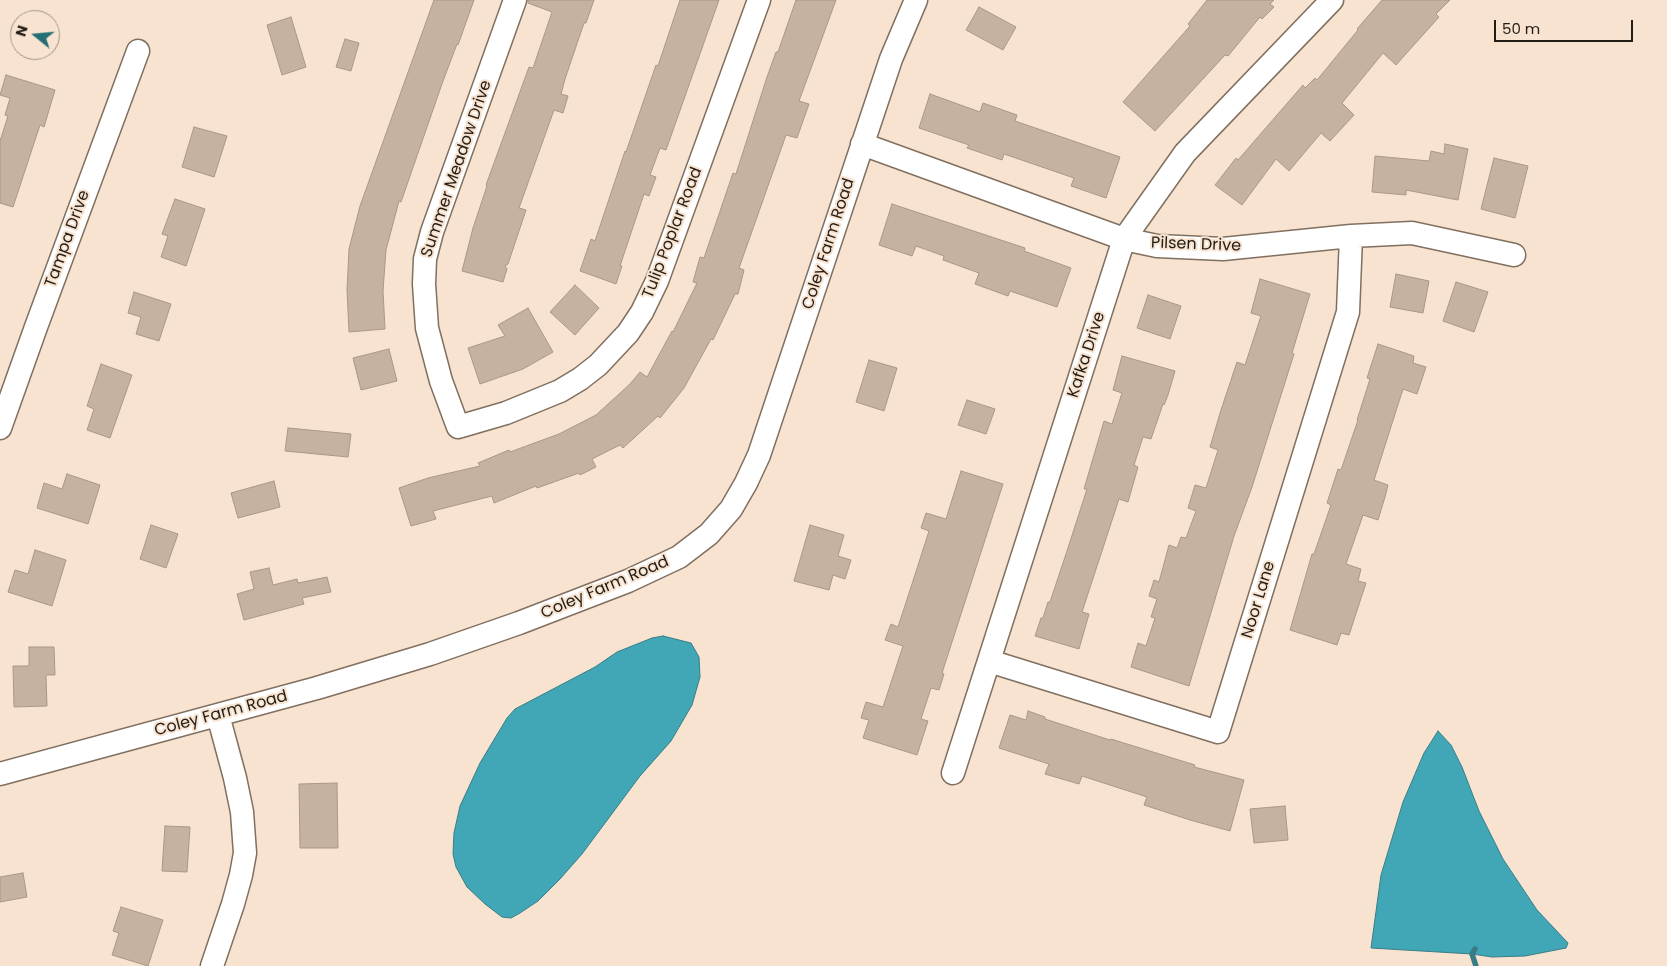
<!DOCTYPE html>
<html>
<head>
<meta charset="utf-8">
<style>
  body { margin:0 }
  #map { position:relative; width:1667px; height:966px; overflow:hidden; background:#f7e3d0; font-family:Poppins,sans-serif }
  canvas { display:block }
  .north { position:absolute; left:10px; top:10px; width:50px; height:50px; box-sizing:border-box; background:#f7e3d0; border:1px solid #a29385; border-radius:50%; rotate:287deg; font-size:14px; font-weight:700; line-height:20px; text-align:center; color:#231c15 }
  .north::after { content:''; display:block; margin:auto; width:18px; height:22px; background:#246f75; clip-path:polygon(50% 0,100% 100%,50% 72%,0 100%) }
  .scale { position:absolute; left:1494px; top:20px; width:139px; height:22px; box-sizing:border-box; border:2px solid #231c15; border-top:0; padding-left:6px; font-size:15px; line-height:18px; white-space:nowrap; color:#231c15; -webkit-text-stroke:4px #f7e3d0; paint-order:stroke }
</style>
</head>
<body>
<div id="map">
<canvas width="1667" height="966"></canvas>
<div class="north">N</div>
<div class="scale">50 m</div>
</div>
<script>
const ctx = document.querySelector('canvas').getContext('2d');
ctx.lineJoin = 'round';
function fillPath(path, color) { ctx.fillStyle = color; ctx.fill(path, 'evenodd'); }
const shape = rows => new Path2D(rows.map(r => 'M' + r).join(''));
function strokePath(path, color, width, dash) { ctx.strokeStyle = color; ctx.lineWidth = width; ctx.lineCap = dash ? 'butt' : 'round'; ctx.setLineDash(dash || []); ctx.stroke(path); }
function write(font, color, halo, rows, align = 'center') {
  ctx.font = font + ' Poppins,sans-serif'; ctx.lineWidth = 4; ctx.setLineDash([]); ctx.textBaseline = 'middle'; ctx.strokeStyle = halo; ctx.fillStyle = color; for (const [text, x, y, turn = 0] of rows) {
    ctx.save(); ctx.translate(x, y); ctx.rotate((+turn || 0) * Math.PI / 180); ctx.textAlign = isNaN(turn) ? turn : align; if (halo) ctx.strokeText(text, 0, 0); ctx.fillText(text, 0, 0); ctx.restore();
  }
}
const water = shape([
  [663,636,691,643,699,657,700,677,692,705,671,741,640,776,582,854,560,879,538,901,520,913,511,918,502,917,485,904,467,887,456,867,453,854,454,833,460,806,480,763,507,718,515,709,595,667,617,652,652,638,663,636],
  [1438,731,1451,745,1462,767,1479,811,1503,859,1537,910,1568,943,1566,948,1525,956,1492,957,1472,954,1371,948,1381,875,1403,802,1424,753,1438,731]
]);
fillPath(water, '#41a7b6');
strokePath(water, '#387d86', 1);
strokePath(shape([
  [1475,949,1472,954,1476,966]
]), '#387d86', 5.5);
const building = shape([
  [434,0,474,0,458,45,457,44,443,81,401,202,399,201,386,250,383,291,385,329,349,332,347,290,349,249,360,206,434,0],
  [528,0,594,0,586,23,584,23,565,79,561,94,568,96,563,113,554,110,519,208,526,210,508,264,505,266,507,269,503,282,462,271,473,228,487,186,486,185,529,67,533,68,552,12,528,3,528,0],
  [680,0,719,0,666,150,660,148,650,175,656,177,649,196,644,194,620,266,622,266,616,284,580,271,591,239,595,241,625,151,626,152,656,65,658,66,680,0],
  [796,0,836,0,799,101,809,104,797,138,786,135,739,268,744,270,738,294,735,294,713,340,711,339,684,388,660,418,658,416,623,448,620,445,592,459,596,467,580,475,579,473,537,488,536,486,494,503,492,496,433,511,436,519,411,526,399,488,428,478,480,466,478,463,509,450,510,452,559,434,596,415,630,384,640,372,647,377,672,331,673,332,697,283,693,282,700,257,704,258,733,173,736,174,767,77,776,52,778,52,796,0],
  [1207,0,1274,0,1270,4,1274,7,1262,19,1260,17,1228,56,1225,55,1155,131,1123,102,1190,26,1188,24,1207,0],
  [1382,0,1450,0,1436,14,1439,17,1396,65,1383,53,1342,103,1354,115,1330,141,1321,133,1289,171,1276,159,1242,205,1215,185,1236,158,1238,160,1303,85,1305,88,1315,78,1317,80,1358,30,1357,29,1382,0],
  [979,7,1016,27,1003,50,966,30,979,7],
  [291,17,306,67,282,75,267,25,291,17],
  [345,39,359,43,351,71,336,67,345,39],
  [6,75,55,90,44,127,40,125,13,207,0,203,0,141,8,116,5,115,10,98,0,95,6,75],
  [930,94,980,112,983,103,1017,115,1015,121,1120,157,1106,198,1071,186,1074,178,1004,154,1002,160,967,148,969,145,919,128,930,94],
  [194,127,227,136,214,177,182,167,194,127],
  [1445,144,1468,149,1458,200,1406,190,1406,195,1372,192,1375,156,1429,161,1431,151,1444,154,1445,144],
  [1494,158,1528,166,1515,218,1481,209,1494,158],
  [175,199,205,209,186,266,161,257,168,236,162,234,175,199],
  [892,204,1025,248,1024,251,1071,268,1057,307,1010,291,1008,296,975,284,979,273,943,260,944,256,916,246,912,256,879,245,892,204],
  [1396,274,1429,281,1423,313,1390,307,1396,274],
  [1260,279,1310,294,1292,353,1294,354,1252,487,1234,536,1189,686,1131,667,1138,643,1146,646,1155,618,1151,617,1157,599,1149,596,1154,580,1159,582,1169,545,1177,548,1181,537,1186,538,1196,511,1188,508,1195,485,1206,488,1218,450,1210,447,1221,410,1237,362,1245,365,1261,316,1251,313,1260,279],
  [1456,282,1488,292,1474,332,1443,321,1456,282],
  [575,285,599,308,575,335,550,312,575,285],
  [134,292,171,304,159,341,136,334,141,317,128,313,134,292],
  [1148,295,1181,306,1170,339,1137,328,1148,295],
  [528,308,553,352,523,369,480,384,468,348,505,336,498,325,528,308],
  [1378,344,1414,356,1413,363,1426,367,1417,394,1403,389,1374,480,1388,485,1385,497,1378,520,1363,515,1346,564,1361,569,1358,581,1366,583,1349,635,1341,633,1337,645,1290,630,1312,554,1314,554,1331,505,1327,503,1338,469,1341,470,1358,420,1357,420,1370,379,1367,378,1378,344],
  [389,349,397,381,361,390,353,358,389,349],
  [1122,356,1175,371,1168,395,1164,405,1163,404,1151,439,1143,437,1134,465,1138,467,1128,502,1119,499,1082,612,1089,614,1079,649,1035,636,1041,618,1043,618,1048,602,1050,602,1066,554,1087,489,1084,489,1104,421,1112,424,1122,393,1113,390,1122,356],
  [869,360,897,368,884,411,856,402,869,360],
  [101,364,132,375,110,438,87,430,94,409,87,406,101,364],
  [967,400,995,409,986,434,958,425,967,400],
  [288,428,351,434,348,457,285,451,288,428],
  [961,471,1003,484,942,673,944,674,939,690,931,688,921,719,928,721,917,755,863,738,869,720,861,718,866,702,883,707,903,646,885,640,891,624,898,627,912,584,929,531,921,528,926,513,946,519,961,471],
  [67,474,100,485,88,524,37,508,44,483,62,489,67,474],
  [274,481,280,507,238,518,231,493,274,481],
  [151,525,178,534,166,568,140,559,151,525],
  [810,525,844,535,838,556,851,560,845,579,833,575,829,590,794,581,810,525],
  [35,550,66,560,52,606,8,592,15,570,28,574,35,550],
  [269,568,273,585,297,579,298,583,327,577,331,592,302,598,304,604,244,620,237,594,254,589,250,572,269,568],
  [29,647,54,647,55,675,46,675,47,706,14,707,13,666,29,666,29,647],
  [1028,711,1045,717,1045,719,1110,740,1111,739,1195,765,1194,767,1244,780,1230,831,1190,820,1144,805,1147,797,1082,776,1079,784,1045,774,1049,764,999,748,1010,715,1026,720,1028,711],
  [337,783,338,848,300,848,299,784,337,783],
  [1285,806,1288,840,1254,843,1250,809,1285,806],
  [165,826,190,827,187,872,162,871,165,826],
  [23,873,27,897,0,902,0,877,23,873],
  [121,907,163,920,148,966,112,955,119,933,113,931,121,907]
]);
fillPath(building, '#c5b2a0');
strokePath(building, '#aa9786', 1);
const street = shape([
  [515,0,432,232,425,259,424,284,427,328,441,381,458,427,506,413,560,391,580,379,598,365,628,333,642,312,657,281,759,0],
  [862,144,1124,239,1157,246,1223,249,1351,236,1412,233,1514,255],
  [0,428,36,327,138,51],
  [989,661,1218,732,1348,312,1351,236],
  [953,773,1124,239,1185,153,1332,0],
  [0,774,317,688,430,654,519,623,628,581,679,557,709,534,731,509,746,483,759,455,891,59,916,0],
  [212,966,233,904,241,875,245,853,242,812,235,778,218,715]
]);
strokePath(street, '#816f5f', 25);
strokePath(street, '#fff', 22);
write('16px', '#231c15', '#f7e3d0', [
  ["Summer Meadow Drive",457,169,-71],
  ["Tulip Poplar Road",673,233,-69],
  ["Tampa Drive",68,239,-70],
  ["Coley Farm Road",829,244,-72],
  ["Pilsen Drive",1196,245,2],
  ["Kafka Drive",1087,355,-72],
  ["Coley Farm Road",605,588,-23],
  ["Noor Lane",1259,600,-73],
  ["Coley Farm Road",221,714,-15]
]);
</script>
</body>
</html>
